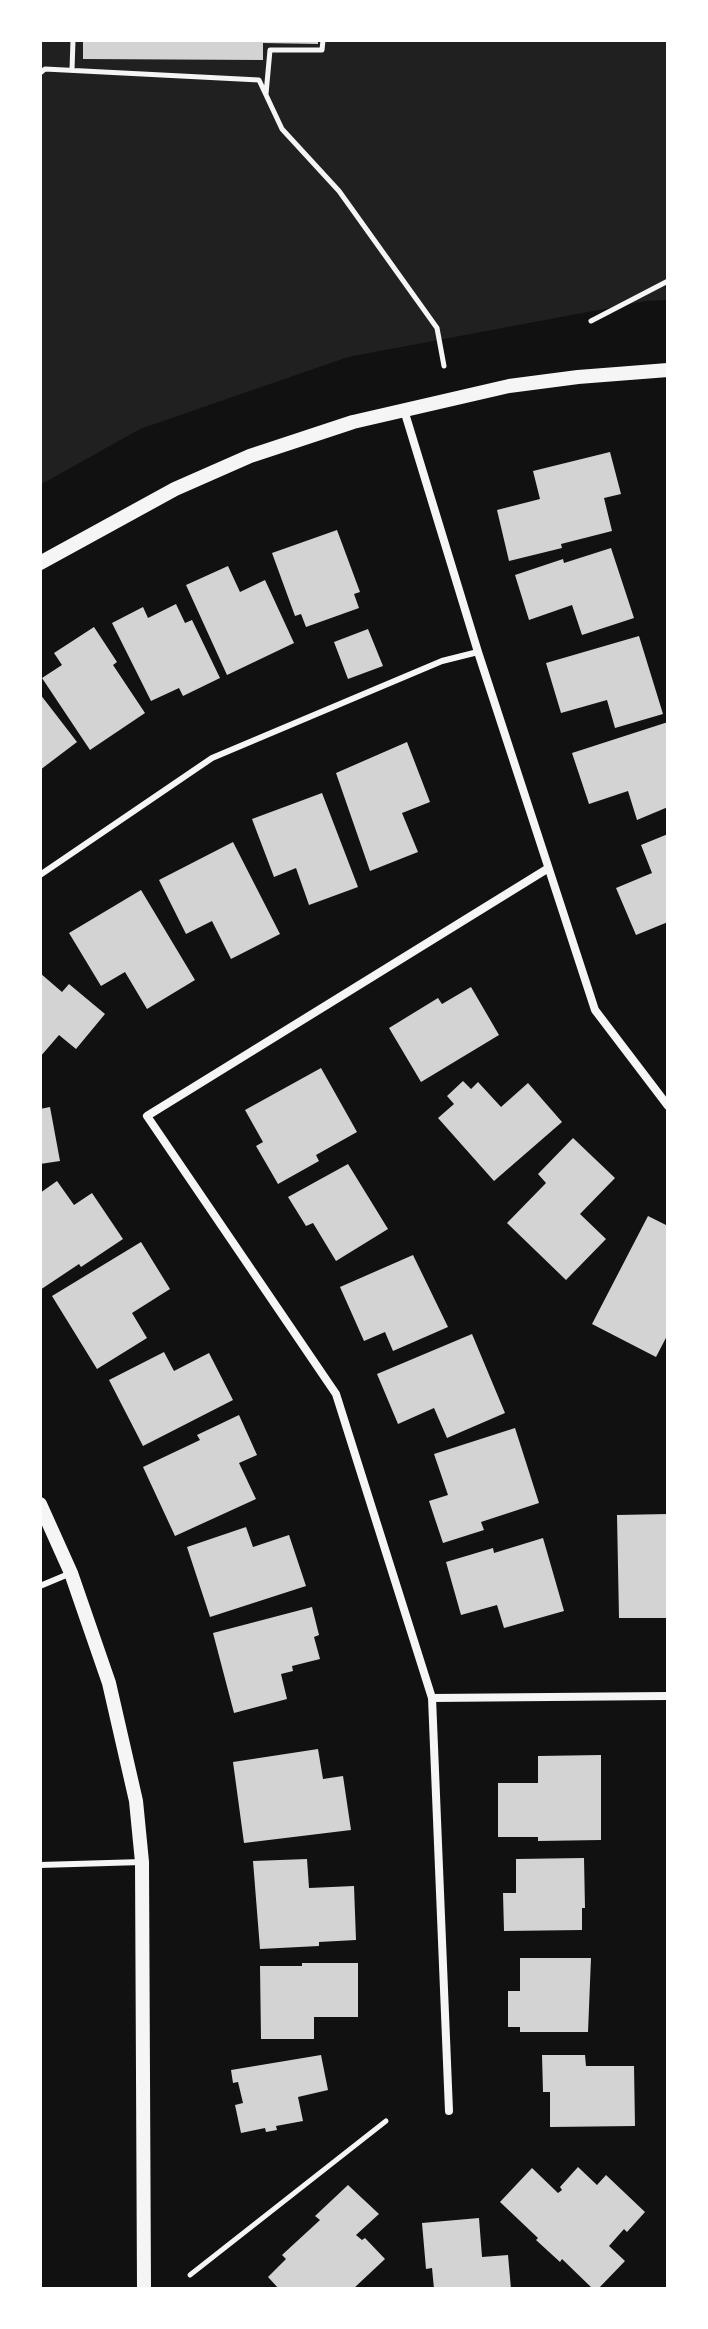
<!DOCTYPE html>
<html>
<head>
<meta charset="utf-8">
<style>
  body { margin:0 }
  #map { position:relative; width:708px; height:2329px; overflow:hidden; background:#111; font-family:Montserrat,sans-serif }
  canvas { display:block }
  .frame { position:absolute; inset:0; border:42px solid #fff; pointer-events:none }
</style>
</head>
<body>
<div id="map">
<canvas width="708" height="2329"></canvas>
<div class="frame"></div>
</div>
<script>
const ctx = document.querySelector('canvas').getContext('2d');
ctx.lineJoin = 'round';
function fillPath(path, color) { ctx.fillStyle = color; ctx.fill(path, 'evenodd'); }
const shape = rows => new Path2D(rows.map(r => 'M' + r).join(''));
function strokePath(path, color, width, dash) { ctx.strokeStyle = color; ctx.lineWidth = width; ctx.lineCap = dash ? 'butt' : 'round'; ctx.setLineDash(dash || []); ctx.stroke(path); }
fillPath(shape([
  [40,40,668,40,668,300,646,301,348,357,140,429,40,485]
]), '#202020');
fillPath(shape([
  [83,40,318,40,318,44,263,43,263,60,83,59],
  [610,452,621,494,604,498,612,531,561,544,562,548,509,561,497,510,540,499,533,471],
  [337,530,360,592,354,594,359,608,306,627,301,614,295,616,272,553],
  [611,548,634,618,582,635,572,605,529,620,515,575,563,559,564,563],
  [228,566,240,592,265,580,294,643,227,675,186,585],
  [176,604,185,623,192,620,220,678,183,696,179,688,151,701,112,623,143,607,148,618],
  [94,627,117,662,113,665,145,713,90,750,42,678,62,665,54,653],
  [368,629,383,666,348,679,334,642],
  [639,636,663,714,615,728,607,700,561,713,546,663],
  [40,694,77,742,40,770],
  [668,722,668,807,637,820,628,791,589,804,572,753],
  [407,742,430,802,402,813,418,852,370,871,336,773],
  [322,793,358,887,309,905,296,868,274,877,252,819],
  [668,834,668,922,636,935,616,888,652,873,641,845],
  [233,842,280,934,231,959,212,921,186,934,159,880],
  [141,890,195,980,147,1009,125,972,101,986,69,933],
  [40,973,62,992,69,984,105,1014,76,1049,59,1035,40,1057],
  [471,987,499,1035,421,1082,389,1028,438,998,442,1004],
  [321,1068,357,1132,316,1155,319,1161,278,1184,256,1146,263,1142,245,1110],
  [463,1081,471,1089,478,1082,501,1107,528,1083,562,1122,494,1181,438,1118,454,1104,447,1096],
  [50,1107,60,1161,40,1164,40,1109],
  [573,1138,615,1178,580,1214,606,1239,566,1280,507,1223,546,1183,538,1174],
  [348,1164,388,1229,336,1261,313,1223,306,1226,288,1197],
  [57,1181,74,1205,92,1193,123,1239,81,1267,79,1264,40,1290,40,1193],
  [648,1216,668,1226,668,1334,656,1357,592,1324],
  [141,1242,170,1289,132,1313,147,1338,97,1369,52,1296],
  [413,1255,448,1327,393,1351,385,1332,364,1341,340,1287],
  [472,1334,505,1413,447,1438,434,1408,398,1424,377,1374],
  [164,1352,174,1371,209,1353,233,1400,143,1446,109,1380],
  [239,1415,257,1455,239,1463,256,1499,175,1536,143,1467,200,1440,197,1435],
  [515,1428,539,1503,481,1522,484,1530,443,1543,429,1501,448,1495,434,1454],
  [668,1514,668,1618,619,1618,617,1515],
  [246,1527,253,1547,289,1535,306,1586,210,1617,187,1547],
  [543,1538,564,1611,504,1628,497,1605,461,1615,446,1562,493,1548,494,1553],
  [312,1607,319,1635,314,1637,320,1659,292,1666,293,1671,281,1674,287,1699,234,1713,213,1633],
  [318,1749,323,1779,343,1776,351,1830,244,1843,233,1762],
  [601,1755,601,1840,538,1841,538,1837,498,1837,498,1783,538,1783,538,1756],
  [584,1858,585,1908,582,1908,582,1930,504,1931,503,1893,516,1893,516,1859],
  [307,1859,309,1888,354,1886,356,1940,319,1942,319,1946,260,1949,253,1861],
  [520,1958,591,1958,588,2032,520,2032,520,2027,508,2027,508,1991,520,1991],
  [302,1963,358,1963,358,2017,314,2017,314,2039,261,2039,260,1966,302,1966],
  [321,2055,328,2090,298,2097,303,2121,276,2126,277,2130,266,2132,265,2128,241,2133,235,2105,243,2103,238,2082,233,2083,231,2070],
  [542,2055,585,2055,586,2066,634,2066,635,2126,550,2127,550,2092,543,2092],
  [578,2167,597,2185,606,2175,645,2212,627,2232,624,2229,609,2246,625,2261,598,2289,593,2289,562,2259,560,2262,536,2240,538,2238,500,2202,532,2168,558,2193,562,2190,560,2187],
  [348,2185,379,2214,356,2235,362,2240,365,2238,385,2259,353,2289,279,2289,268,2277,286,2259,282,2255,320,2220,315,2216],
  [479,2218,482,2257,508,2255,511,2289,434,2289,432,2268,426,2269,422,2223]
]), '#d3d3d3');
strokePath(shape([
  [72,70,73,40],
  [40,73,45,69,259,80,282,129,339,191,437,328,444,366],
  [266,94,270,50,322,50,323,40],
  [591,321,668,281],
  [190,2275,386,2121]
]), '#f5f5f5', 5);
strokePath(shape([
  [40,875,212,758,442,661,478,652],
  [40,1586,71,1573],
  [40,1865,142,1862]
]), '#f5f5f5', 6);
strokePath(shape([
  [404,410,478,652,595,1010,668,1106],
  [432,1698,668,1696],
  [449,2111,432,1698,336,1394,147,1116,547,869]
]), '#f5f5f5', 8);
strokePath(shape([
  [40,563,175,489,250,456,353,422,509,386,578,377,668,370],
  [40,1504,71,1573,109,1683,136,1801,142,1862,144,2289]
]), '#f5f5f5', 14);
</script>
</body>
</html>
